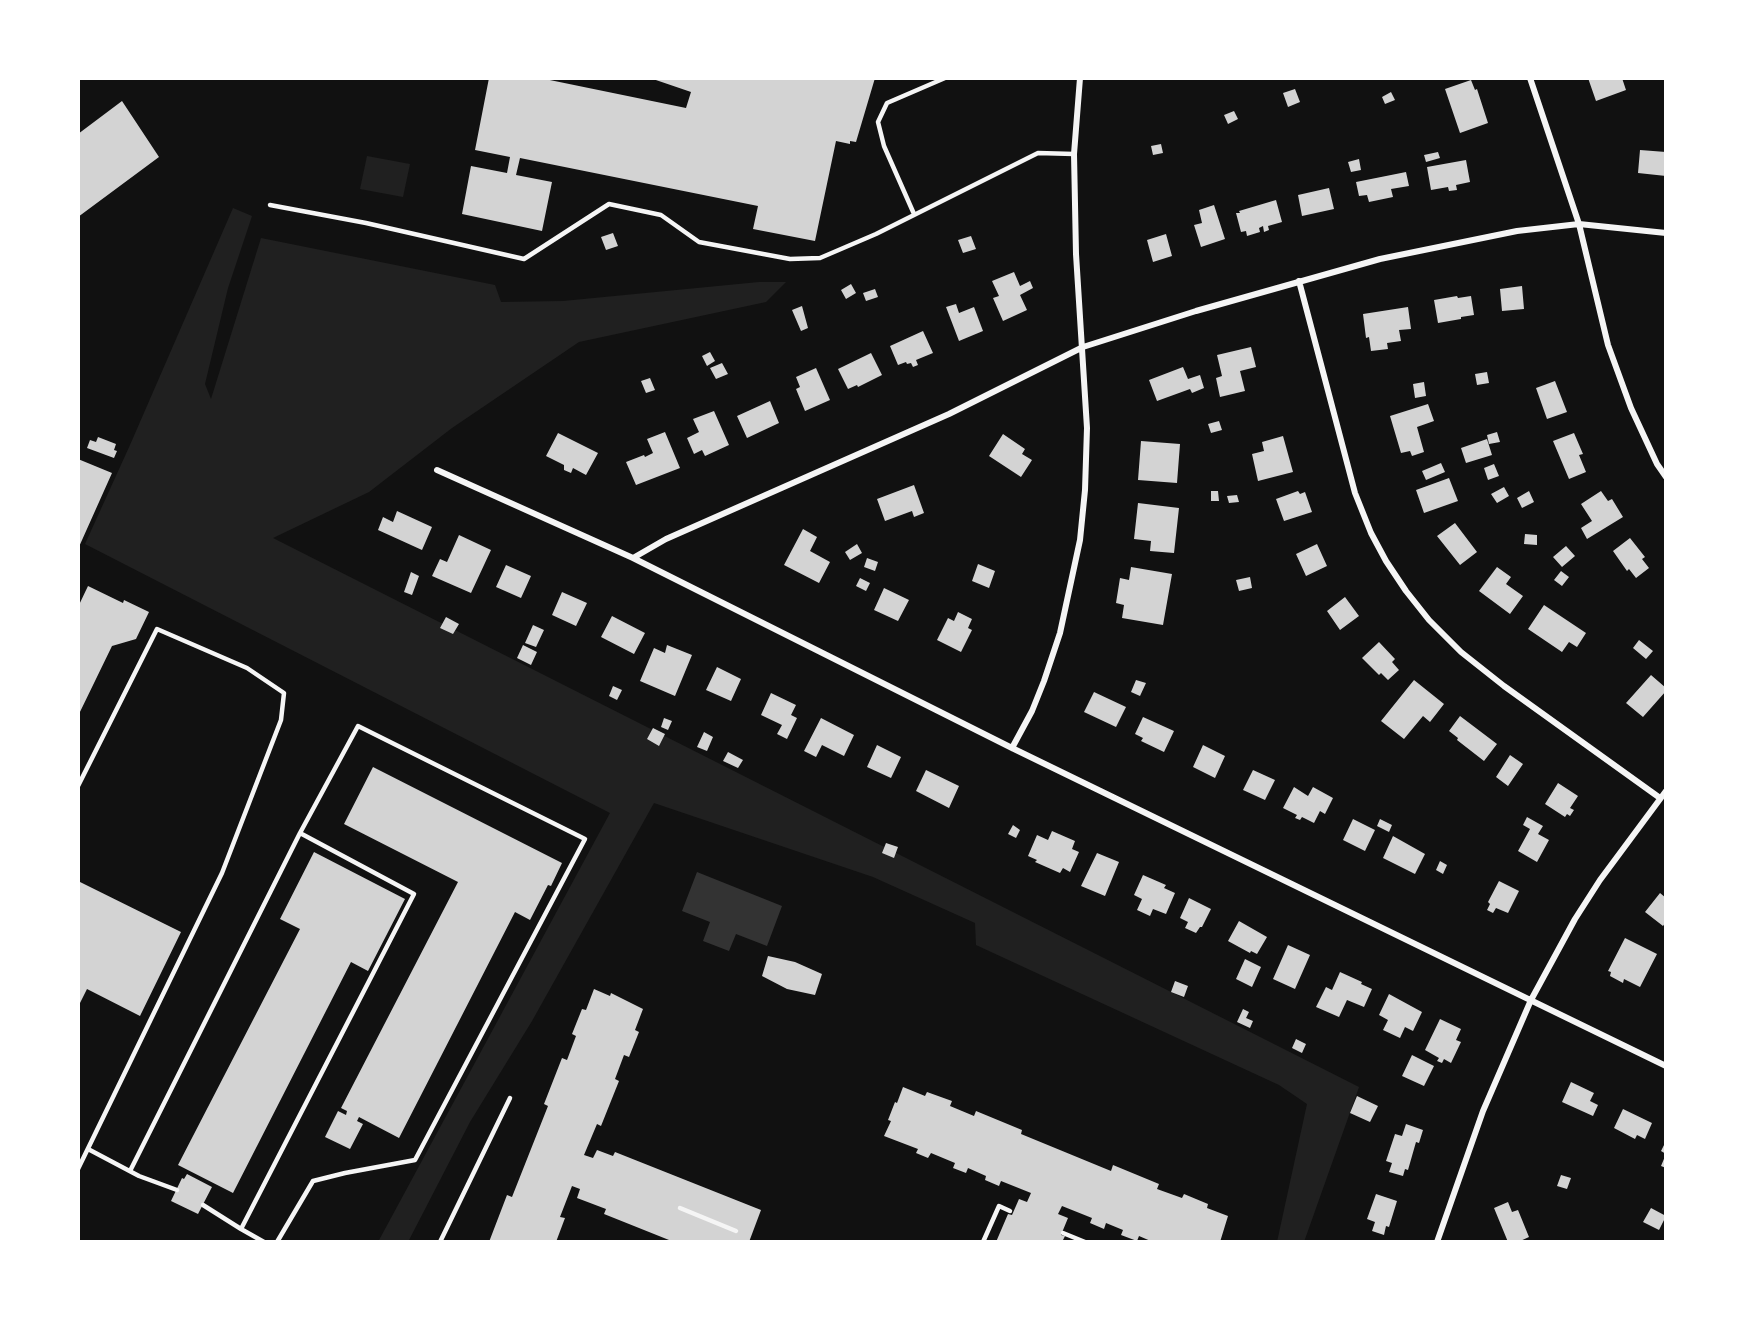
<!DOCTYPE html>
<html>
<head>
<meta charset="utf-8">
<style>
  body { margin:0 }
  #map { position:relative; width:1744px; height:1320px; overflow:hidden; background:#111; font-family:Arial,sans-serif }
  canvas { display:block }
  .frame { position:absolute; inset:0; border:80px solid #fff; pointer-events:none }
</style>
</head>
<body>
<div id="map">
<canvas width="1744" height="1320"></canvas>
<div class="frame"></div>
</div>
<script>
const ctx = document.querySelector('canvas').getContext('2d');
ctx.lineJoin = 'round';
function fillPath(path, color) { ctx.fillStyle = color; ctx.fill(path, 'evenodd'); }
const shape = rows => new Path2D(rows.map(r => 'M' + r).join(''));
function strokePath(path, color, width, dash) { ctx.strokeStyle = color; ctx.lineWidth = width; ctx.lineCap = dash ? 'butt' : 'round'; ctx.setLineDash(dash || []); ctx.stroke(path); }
fillPath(shape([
  [367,156,410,164,403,197,360,189],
  [233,208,252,216,228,288,205,384,211,399,261,238,495,285,501,302,563,301,759,282,786,282,766,302,579,342,452,428,369,492,273,538,1359,1087,1304,1242,1277,1242,1307,1104,1279,1085,976,945,975,923,873,877,654,803,532,1021,470,1122,408,1242,378,1242,610,813,85,544,130,445]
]), '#202020');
fillPath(shape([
  [697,872,782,906,767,946,736,934,729,951,703,941,710,922,682,911]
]), '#333');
fillPath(shape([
  [489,78,540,78,686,108,691,92,650,78,875,78,856,142,850,141,850,144,836,141,815,241,753,229,758,206,520,158,516,175,552,182,542,231,462,214,471,166,507,173,510,157,475,150],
  [1588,78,1622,78,1626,90,1596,101],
  [1471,80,1475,90,1477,89,1488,123,1460,133,1445,89],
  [1295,89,1300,102,1288,107,1283,93],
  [1391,92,1395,100,1385,104,1382,97],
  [122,101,159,157,78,217,78,134],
  [1234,111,1238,119,1228,124,1224,115],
  [1161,144,1163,153,1153,155,1151,146],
  [1640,150,1666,152,1666,176,1638,173],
  [1438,152,1440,158,1426,162,1424,155],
  [1359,159,1361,170,1351,172,1348,162],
  [1466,160,1470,182,1456,185,1457,190,1449,191,1448,187,1431,190,1427,167],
  [1406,172,1409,186,1391,189,1393,197,1369,202,1367,195,1359,196,1356,182],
  [1329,188,1334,209,1302,216,1298,195],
  [1276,200,1282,222,1268,226,1269,230,1264,232,1263,226,1259,228,1260,232,1247,236,1246,231,1241,232,1236,213,1240,213,1239,211],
  [1214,205,1225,239,1201,247,1194,225,1202,223,1199,210],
  [613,233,618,246,606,250,601,237],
  [1166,234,1172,256,1153,262,1147,240],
  [971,236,976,249,963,253,958,240],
  [1014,272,1020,286,1030,281,1033,288,1020,295,1027,310,1003,321,993,298,999,296,992,281],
  [851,284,856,293,846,299,841,290],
  [1522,286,1524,309,1502,311,1500,289],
  [875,289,878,297,866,301,863,293],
  [1457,296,1458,298,1471,296,1474,315,1461,317,1461,319,1438,323,1434,300],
  [956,304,959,313,974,307,983,331,959,341,946,307],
  [802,306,808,328,801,331,792,310],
  [1408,307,1411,329,1399,330,1401,341,1387,343,1388,349,1371,351,1369,337,1366,338,1363,314],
  [923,331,933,353,916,360,918,365,913,367,911,363,907,364,906,362,898,365,890,346],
  [1251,347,1256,367,1240,371,1245,391,1220,397,1216,378,1222,376,1217,355],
  [710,352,715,361,707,366,702,356],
  [871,353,882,375,858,387,857,385,848,389,838,369],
  [722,363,728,374,716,379,710,368],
  [1183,367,1188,379,1200,375,1204,388,1192,393,1190,389,1157,401,1149,380],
  [816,368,830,400,805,411,796,389,800,387,796,377],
  [1487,372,1489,383,1477,385,1475,374],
  [650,378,655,390,646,393,641,381],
  [1555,381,1567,412,1547,419,1536,388],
  [1424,382,1426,396,1415,398,1413,384],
  [770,401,779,423,747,438,737,416],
  [1428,404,1434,421,1417,427,1424,452,1412,456,1410,451,1401,453,1390,416],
  [714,411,729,445,705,456,702,450,694,454,687,438,699,432,693,419],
  [1219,421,1222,430,1211,433,1208,424],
  [665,432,680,468,636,485,626,462,644,455,645,457,653,453,647,439],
  [1497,432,1500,442,1489,444,1487,435],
  [558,433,598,453,586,475,573,468,571,473,564,470,564,465,546,456],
  [1574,433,1583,454,1579,455,1586,472,1569,479,1553,441],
  [1003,434,1025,449,1022,454,1032,460,1021,477,989,456],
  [1283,436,1293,472,1258,481,1252,454,1264,451,1262,442],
  [98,437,116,444,114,450,117,451,114,458,87,448,90,440,96,442],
  [1487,439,1492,455,1466,463,1461,448],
  [1141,441,1180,444,1177,483,1138,480],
  [78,459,112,473,78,549],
  [1441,463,1445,472,1426,480,1422,471],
  [1494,464,1499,476,1488,480,1484,468],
  [1449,478,1458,501,1424,513,1416,490],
  [914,485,924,513,914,517,912,511,885,521,877,499],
  [1504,487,1509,496,1497,503,1491,494],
  [1211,491,1218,491,1219,501,1211,501],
  [1298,491,1300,494,1305,492,1312,512,1284,521,1276,499],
  [1529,491,1534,502,1522,508,1517,498],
  [1601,491,1608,501,1612,499,1623,517,1587,539,1581,528,1592,521,1581,504],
  [1237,495,1239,502,1229,503,1227,496],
  [1138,503,1179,508,1174,553,1150,551,1151,541,1134,539],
  [397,511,432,527,422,550,378,530,383,517,393,522],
  [1455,523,1477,552,1460,565,1437,536],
  [803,529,817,537,810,551,830,562,819,583,784,565],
  [1525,534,1537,535,1537,545,1524,544],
  [459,535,491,550,471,593,432,576,440,559,447,562],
  [1630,538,1645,557,1642,559,1649,568,1636,578,1629,569,1627,571,1613,551],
  [857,544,862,553,850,560,845,552],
  [1317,544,1327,566,1306,576,1296,554],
  [1566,546,1575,556,1562,567,1553,557],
  [867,558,878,562,875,571,864,567],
  [978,564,995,571,989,588,972,581],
  [506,565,531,576,521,598,496,587],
  [1131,567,1172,574,1163,625,1122,618,1124,605,1116,603,1120,578,1129,580],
  [1497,567,1511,577,1506,584,1523,596,1510,614,1479,591],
  [1561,571,1569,577,1562,586,1554,580],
  [411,572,419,576,412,595,404,592],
  [1250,577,1252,588,1239,591,1236,580],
  [860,578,870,583,866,591,856,586],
  [88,586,123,603,124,600,149,612,136,639,112,646,78,716,78,607],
  [884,588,909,600,898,621,874,610],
  [562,592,587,603,576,626,552,615],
  [1345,597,1359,616,1340,630,1327,611],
  [1544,605,1586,633,1577,647,1569,642,1562,652,1528,629],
  [958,612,972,619,968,628,972,630,961,652,937,640,948,618,954,621],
  [612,616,645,633,634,654,601,637],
  [446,617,459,624,453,634,440,628],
  [533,625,544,630,536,647,525,643],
  [1639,640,1653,651,1646,659,1633,648],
  [1379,642,1395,659,1392,662,1399,670,1388,680,1381,673,1379,675,1362,658],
  [523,645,537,652,531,665,517,658],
  [667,645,692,655,675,696,640,681,654,648,665,653],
  [717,667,741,679,731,701,706,690],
  [1651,675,1666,688,1666,691,1643,717,1626,703],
  [1136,680,1146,683,1140,696,1131,692],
  [1414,680,1444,704,1430,722,1423,716,1404,739,1381,721],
  [613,686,622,690,617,700,609,696],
  [1094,692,1126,707,1116,727,1084,712],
  [771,693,796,705,791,715,797,718,787,739,777,734,782,725,761,715],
  [1460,716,1497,744,1484,761,1457,740,1458,738,1449,731],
  [1143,717,1174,731,1164,752,1141,741,1143,738,1135,734],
  [664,718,672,721,668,730,661,727],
  [821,718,854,735,844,756,822,745,816,757,804,751],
  [653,728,665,734,659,746,647,739],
  [704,732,713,737,707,751,697,747],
  [877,745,901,757,891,778,867,767],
  [1203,745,1225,756,1215,778,1193,767],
  [728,752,743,760,738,768,723,761],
  [1510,755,1523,764,1508,786,1496,777],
  [373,767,562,863,551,886,548,885,530,920,515,912,399,1138,359,1117,357,1121,363,1124,350,1149,325,1137,338,1111,346,1115,347,1111,341,1108,458,882,344,824],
  [926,770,959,786,949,808,916,791],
  [1253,770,1275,780,1265,800,1243,790],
  [1558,783,1578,796,1570,808,1574,810,1570,816,1567,814,1565,817,1545,804],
  [1294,787,1308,796,1313,787,1333,798,1325,814,1320,811,1314,823,1302,817,1300,820,1295,818,1297,815,1283,808],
  [1527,817,1543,826,1538,834,1549,840,1537,862,1518,851,1530,829,1523,825],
  [1353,819,1375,830,1365,851,1343,840],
  [1380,819,1392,825,1389,832,1377,826],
  [1013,825,1020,830,1016,838,1008,834],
  [1052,831,1075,841,1072,849,1079,852,1070,872,1063,868,1060,873,1035,862,1037,860,1028,856,1037,835,1048,840],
  [1393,836,1425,854,1415,874,1383,858],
  [886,843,898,847,894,858,882,853],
  [314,852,405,899,368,971,351,962,233,1193,178,1165,300,929,280,919],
  [1097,853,1119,862,1105,896,1081,886],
  [1440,861,1447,865,1443,874,1436,870],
  [1143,875,1166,885,1164,888,1175,893,1166,914,1153,909,1150,916,1137,910,1142,899,1134,895],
  [78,881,181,932,140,1016,87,989,78,1007],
  [1499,881,1519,891,1508,913,1496,908,1493,913,1487,910,1490,904,1488,902],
  [1660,893,1666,898,1666,922,1663,926,1645,912],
  [1189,898,1211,909,1202,927,1200,927,1196,933,1185,928,1188,922,1180,918],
  [1239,921,1267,937,1257,954,1251,951,1250,953,1228,941],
  [1625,938,1657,954,1640,987,1624,979,1623,983,1610,976,1611,972,1608,971],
  [1288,945,1310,955,1295,989,1273,979],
  [768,956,795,962,822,974,815,995,787,989,762,976],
  [1245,959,1261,967,1252,987,1236,979],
  [1340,972,1362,982,1361,984,1372,989,1364,1007,1347,1000,1339,1017,1316,1007,1326,987,1332,990],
  [1175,981,1188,986,1184,997,1171,992],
  [594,989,610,996,611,993,643,1009,635,1030,639,1032,629,1057,624,1055,615,1079,619,1081,601,1126,597,1124,584,1155,593,1158,597,1150,613,1156,615,1152,761,1210,749,1242,674,1242,604,1214,606,1209,577,1198,580,1189,572,1186,560,1217,565,1218,556,1242,489,1242,507,1195,512,1197,548,1106,544,1104,562,1058,567,1060,576,1036,572,1034,582,1009,586,1010],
  [1389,994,1422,1012,1413,1031,1405,1027,1400,1038,1383,1030,1388,1020,1379,1015],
  [1243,1009,1249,1012,1246,1018,1253,1021,1250,1028,1237,1022],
  [1440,1019,1461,1029,1456,1040,1461,1042,1451,1063,1444,1059,1442,1063,1437,1061,1439,1058,1425,1050],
  [1296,1039,1306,1044,1302,1053,1292,1048],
  [1412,1055,1434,1066,1424,1086,1402,1076],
  [1571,1082,1594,1093,1590,1101,1598,1105,1593,1116,1562,1102],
  [903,1087,925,1096,927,1092,952,1101,950,1106,974,1116,976,1111,1022,1130,1021,1134,1111,1171,1113,1165,1159,1184,1157,1189,1182,1198,1184,1194,1208,1204,1207,1208,1228,1216,1220,1242,1153,1242,1139,1236,1137,1241,1121,1235,1123,1230,1106,1223,1104,1229,1090,1223,1092,1218,1062,1206,1058,1214,1068,1218,1061,1235,1065,1236,1062,1242,996,1242,1008,1214,1012,1215,1019,1199,1027,1202,1031,1193,1001,1181,999,1186,985,1180,986,1176,968,1168,966,1173,953,1168,955,1163,931,1153,928,1158,916,1153,918,1149,884,1136,891,1121,888,1120,895,1102,897,1103],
  [1357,1096,1378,1106,1370,1122,1350,1113],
  [1623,1109,1652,1123,1645,1139,1637,1135,1635,1139,1614,1128],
  [1406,1124,1423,1130,1419,1143,1416,1142,1408,1170,1405,1169,1403,1176,1389,1172,1392,1163,1386,1161,1395,1134,1402,1136],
  [1666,1141,1666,1168,1661,1166,1666,1154,1661,1151],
  [187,1174,212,1187,198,1214,171,1201,182,1178,184,1179],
  [1561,1175,1571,1178,1567,1189,1557,1186],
  [1376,1194,1397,1201,1389,1227,1386,1226,1384,1235,1372,1231,1375,1222,1367,1219],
  [1508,1202,1512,1212,1518,1210,1529,1237,1518,1242,1508,1242,1494,1208],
  [1651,1208,1666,1216,1659,1230,1643,1222]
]), '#d3d3d3');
strokePath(shape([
  [270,205,366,223,524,259,609,204,661,215,699,242,790,259,820,258,876,234,1038,153,1074,154],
  [914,214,884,146,878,122,887,103,945,78],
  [78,786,157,629,247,668,284,693,281,720,222,873,78,1169],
  [88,1149,139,1176,177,1190],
  [130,1171,300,833,358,726,585,839,415,1160,345,1173,313,1181,277,1242],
  [203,1205,241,1229,414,894,300,833],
  [680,1208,736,1231],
  [241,1229,264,1242],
  [1063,1233,1085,1242],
  [440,1242,510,1098],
  [983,1242,999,1206,1010,1211]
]), '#f5f5f5', 4.5);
strokePath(shape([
  [1530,78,1579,224,1608,345,1631,408,1657,464,1666,477],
  [1299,281,1355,493,1371,533,1386,561,1406,591,1429,620,1461,652,1504,686,1660,798],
  [437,470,633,558,1012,748,1666,1066],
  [633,558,666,539,949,414,1083,347,1196,311,1380,259,1517,231,1579,224,1666,233],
  [1012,748,1032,711,1044,681,1060,633,1080,540,1085,490,1087,428,1076,254,1074,154,1080,78],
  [1437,1242,1483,1111,1531,1000,1575,919,1600,880,1666,791]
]), '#f5f5f5', 6);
</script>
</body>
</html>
